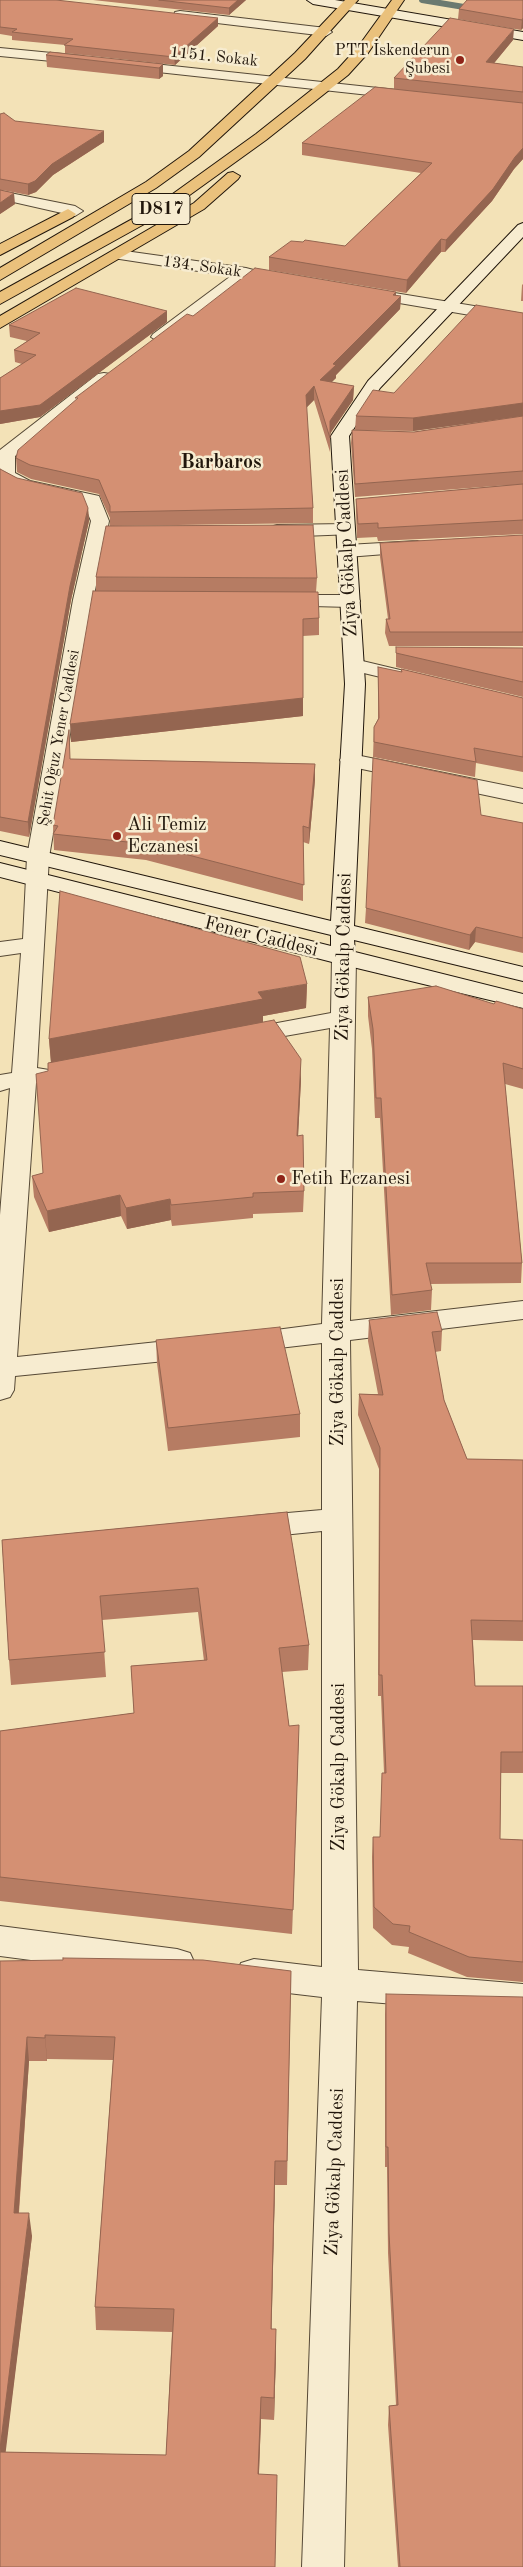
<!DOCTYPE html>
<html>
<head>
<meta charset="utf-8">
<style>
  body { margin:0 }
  canvas { display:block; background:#f3e2b7 }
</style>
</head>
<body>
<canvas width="523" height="2567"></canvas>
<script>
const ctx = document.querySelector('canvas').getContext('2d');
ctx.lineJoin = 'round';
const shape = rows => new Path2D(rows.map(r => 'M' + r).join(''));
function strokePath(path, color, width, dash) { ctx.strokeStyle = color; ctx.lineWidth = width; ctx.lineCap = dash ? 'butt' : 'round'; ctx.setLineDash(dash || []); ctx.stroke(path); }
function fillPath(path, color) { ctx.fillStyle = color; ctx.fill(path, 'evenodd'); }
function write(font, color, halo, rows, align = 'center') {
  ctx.font = font + ' "Old Standard TT",serif'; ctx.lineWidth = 5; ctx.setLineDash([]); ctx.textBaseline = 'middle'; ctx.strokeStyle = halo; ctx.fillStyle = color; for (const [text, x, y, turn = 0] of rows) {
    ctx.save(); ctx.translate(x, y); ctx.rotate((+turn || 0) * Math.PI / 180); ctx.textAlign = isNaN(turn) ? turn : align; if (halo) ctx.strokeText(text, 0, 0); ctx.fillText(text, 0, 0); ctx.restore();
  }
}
strokePath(shape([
  [422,0,476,9]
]), '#6b7a70', 6);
const street = shape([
  [180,11,326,28,332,32,326,36,175,18,174,15,175,12,180,11],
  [0,48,83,56,90,60,83,64,0,56,0,48],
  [126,61,406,91,413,95,406,99,121,68,119,65,121,62,126,61],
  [0,191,75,206,83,211,75,216,0,199,0,191],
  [118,250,246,268,261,272,263,275,261,278,248,279,165,340,159,342,151,337,153,334,231,276,113,258,110,255,113,252,118,250],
  [364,288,523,314,523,324,358,296,356,293,358,290,364,288],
  [104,373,110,374,112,378,110,382,15,456,15,473,30,481,99,496,109,521,93,600,49,857,37,1068,49,1070,53,1075,49,1080,36,1083,17,1357,195,1338,205,1341,209,1348,205,1355,195,1358,15,1376,14,1390,10,1397,0,1400,0,1215,10,1088,0,1091,0,1075,12,1073,21,953,0,956,0,942,23,939,27,857,73,600,91,521,84,504,18,489,0,480,0,450,98,374,104,373],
  [346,524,353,526,355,530,353,534,277,537,270,535,268,531,270,527,277,525,346,524],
  [417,541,424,543,426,547,424,551,347,557,340,555,338,551,340,547,347,545,417,541],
  [281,595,350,595,357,597,360,601,357,605,350,607,274,605,271,601,274,597,281,595],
  [354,659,421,675,424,679,421,683,414,685,347,669,344,665,347,661,354,659],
  [351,754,523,789,523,803,343,765,340,760,343,755,351,754],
  [344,951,352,953,356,958,350,1321,523,1301,523,1319,350,1340,358,1970,523,1984,523,2014,357,2001,344,2567,302,2567,322,1997,254,1989,241,1985,236,1974,241,1963,254,1959,322,1967,322,1531,253,1538,242,1535,238,1527,242,1519,253,1516,322,1510,322,1343,245,1352,235,1350,231,1343,235,1336,245,1334,322,1324,330,1028,245,1043,236,1041,233,1036,236,1031,245,1029,331,1013,332,958,336,953,344,951],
  [0,1926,177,1949,190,1953,195,1964,190,1975,177,1979,0,1956,0,1926]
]);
const secondary = shape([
  [307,0,335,0,523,32,523,40,313,4,307,0],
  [523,223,523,237,380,388,349,436,365,684,354,926,523,967,523,981,354,940,355,952,523,994,523,1008,336,963,0,877,0,863,331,946,331,935,0,855,0,841,331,921,345,684,331,436,368,381,518,225,523,223]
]);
const highway = shape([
  [345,0,358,0,305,59,199,157,156,188,0,280,0,268,146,182,189,151,295,53,345,0],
  [392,0,404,0,368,53,348,75,266,140,166,212,0,304,0,292,156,206,256,134,338,69,358,47,392,0],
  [233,172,240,176,238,179,204,209,0,328,0,316,194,203,228,173,233,172],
  [68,209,76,214,73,217,0,255,0,244,68,209]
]);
strokePath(street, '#564936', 2);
strokePath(secondary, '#21160b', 2);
strokePath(highway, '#21160b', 2);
fillPath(street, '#f7ecd0');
fillPath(secondary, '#f7ecd0');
fillPath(highway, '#eac17c');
fillPath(shape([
  [0,0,218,18,218,26,175,65,65,53,65,45,12,40,12,36,0,34],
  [93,0,246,0,229,15],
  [523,0,523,28,521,30,458,19,459,9],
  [513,40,494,63,523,67,523,159,514,169,492,201,445,252,441,252,406,293,269,270,269,257,303,242,345,246,421,173,302,155,302,143,394,89,394,78],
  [46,55,163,64,163,76,159,79,47,67],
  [0,114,15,121,104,142,53,175,36,192,28,195,2,190,15,204,0,214],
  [523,284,523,301,521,301,522,285],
  [396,296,401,296,400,309,336,375,336,378,331,382,354,386,353,400,330,434,330,452,314,400,306,408,313,508,313,523,110,526,110,518,99,494,31,479,17,472,16,458,193,316],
  [167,311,167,322,40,417,0,424,0,378,22,364,15,362,14,350,27,341,10,337,9,325],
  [523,313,523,534,378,541,377,537,357,538,356,513,356,499,508,485,355,497,351,443,352,430,414,432,523,416,413,431,355,430,356,416,394,393],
  [0,469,17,478,88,508,89,521,71,600,29,837,0,831],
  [523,535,523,646,389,646,385,633,386,619,388,619,380,557,380,543],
  [96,577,317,578,316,592,319,618,319,635,303,636,303,716,71,742,96,591],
  [396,647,523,648,523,697,396,667],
  [378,667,401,672,401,669,523,698,523,772,476,763,475,777,373,757,374,727,378,719],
  [70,759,315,764,315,780,309,844,303,842,303,901,146,860,54,850,53,825],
  [481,815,523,823,523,953,475,942,469,950,365,923,366,908],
  [307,984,306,1008,263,1016,263,1022,301,1080,298,1136,304,1191,303,1212,253,1214,253,1218,172,1226,171,1220,127,1229,121,1216,49,1232,34,1197,32,1176,43,1173,51,1062,49,1039],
  [368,997,494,1004,523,1009,523,1089,505,1084,522,1263,521,1283,430,1284,432,1290,431,1310,391,1315,380,1118,375,1118,372,1049,368,1016],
  [369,1320,442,1331,441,1351,435,1352,444,1400,467,1459,523,1460,523,1641,473,1640,475,1686,523,1686,523,1773,501,1773,500,1839,523,1840,523,1982,467,1977,408,1953,409,1947,392,1945,373,1928,372,1857,373,1837,380,1837,384,1773,381,1696,378,1696,379,1469,358,1415,359,1394,378,1394,368,1341],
  [156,1340,300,1414,300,1437,168,1451,157,1363],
  [287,1512,309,1645,308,1670,282,1672,289,1726,298,1750,292,1934,0,1901,0,1731,134,1713,131,1666,204,1661,198,1612,102,1620,106,1677,11,1685,9,1660,2,1540],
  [0,1961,291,1971,287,2185,275,2185,271,2329,276,2352,274,2420,261,2419,259,2474,0,2567],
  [47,2059,113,2060,95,2307,96,2330,172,2332,166,2455,5,2452,32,2236,19,2213,29,2061,47,2061],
  [386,1994,523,2567,398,2567,388,2425,389,2406,396,2405,388,2253,387,2167,385,2167,385,2014]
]), '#b67c63');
fillPath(shape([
  [238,0,246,0,229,15,229,8],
  [218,18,218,26,175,65,174,57],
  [523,18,523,28,521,30,522,20],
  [514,29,513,40,486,73,486,62],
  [163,64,163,76,159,79,159,68],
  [104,131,104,142,53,175,36,192,28,195,28,184,52,164],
  [523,148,523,159,514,169,492,201,445,252,446,240],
  [14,193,15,204,0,214,0,203],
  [441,239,441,252,406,293,407,280],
  [396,292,396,301,401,296,400,309,336,375,336,378,320,394,320,380,333,364],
  [167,311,167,322,40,417,0,424,0,411],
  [314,386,314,400,305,409,306,395],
  [354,386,353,400,329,435,330,421],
  [523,403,523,416,413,431,413,418],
  [88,508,89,521,71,600,29,837,28,822,70,586],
  [303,698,303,716,71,742,70,724],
  [315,764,315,780,309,844,309,828],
  [476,927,475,942,469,950,470,935],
  [307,984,306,1008,263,1016,263,1024,51,1063,49,1039,258,992],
  [301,1059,301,1080,297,1156,297,1136],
  [120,1195,121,1216,49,1232,47,1211],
  [170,1199,171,1220,127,1229,126,1208],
  [299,1725,298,1750,292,1934,293,1910],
  [45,2035,47,2059,47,2061,45,2038],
  [27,2037,29,2061,17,2236,14,2213],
  [275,2161,275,2185,271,2352,271,2329],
  [29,2213,32,2236,3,2474,0,2449],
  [276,2329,276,2352,274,2420,274,2398],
  [261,2397,261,2419,258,2496,258,2474]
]), '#946550');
const building = shape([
  [0,0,56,0,218,18,174,57,64,45,73,39,12,32,17,29,0,27,0,0],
  [159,0,238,0,229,8,159,0],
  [467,0,523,0,523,18,522,20,459,9,467,0],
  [450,18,514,29,486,62,523,67,523,92,394,78,450,18],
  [50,52,163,64,159,68,46,55,50,52],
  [375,87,523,103,523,148,515,157,493,189,446,240,441,239,407,280,269,257,291,241,303,242,305,240,345,246,432,163,302,143,375,87],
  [4,113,15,121,104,131,52,164,35,181,28,184,0,179,0,114,4,113],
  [0,190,14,193,0,203,0,190],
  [255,268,396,292,393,295,401,296,333,364,336,365,320,380,354,386,330,421,330,438,314,386,306,395,313,508,110,512,110,506,99,480,30,465,16,458,18,450,78,398,75,398,187,314,193,316,255,268],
  [76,288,167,311,40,405,0,411,0,378,36,355,14,350,40,333,9,325,76,288],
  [476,305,523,313,523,403,413,418,356,416,373,390,394,393,476,305],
  [523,416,523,471,355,484,352,430,414,432,523,416],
  [0,469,17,478,82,493,88,508,70,586,28,822,0,817,0,469],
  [523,484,523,520,378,528,378,523,358,524,356,499,523,484],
  [313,525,317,578,96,577,106,526,313,525],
  [523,535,523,632,390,632,386,619,390,619,380,543,523,535],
  [93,591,318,592,319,618,303,619,303,698,70,724,93,591],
  [396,647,523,648,523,682,396,653,396,647],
  [378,667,402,672,401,669,523,698,523,757,474,748,476,762,374,742,374,727,379,718,378,667],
  [69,730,70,759,315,764,309,828,303,826,304,885,146,844,53,834,58,826,53,825,69,730],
  [373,758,477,780,481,815,523,823,523,938,476,927,470,935,366,908,373,758],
  [60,891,300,957,307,984,258,992,263,999,49,1039,60,891],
  [436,986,494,1004,496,1001,523,1009,523,1069,503,1063,522,1263,426,1263,432,1290,392,1295,381,1098,376,1098,373,1029,368,997,436,986],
  [274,1020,301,1059,297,1136,303,1135,304,1191,253,1193,253,1197,171,1205,170,1199,126,1208,120,1195,47,1211,32,1176,43,1173,36,1074,48,1071,48,1063,274,1020],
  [437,1312,442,1331,432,1332,444,1400,467,1459,523,1460,523,1621,471,1620,475,1686,523,1686,523,1752,501,1752,500,1839,523,1840,523,1962,469,1957,409,1932,410,1926,393,1924,374,1907,373,1837,380,1837,382,1773,386,1773,382,1675,379,1675,380,1448,359,1394,383,1395,369,1320,437,1312],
  [280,1327,300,1414,168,1428,156,1340,280,1327],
  [287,1512,309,1645,279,1648,289,1726,299,1725,293,1910,0,1877,0,1731,134,1713,131,1666,207,1660,198,1588,100,1596,105,1652,9,1660,2,1540,287,1512],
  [63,1958,203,1960,291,1971,287,2161,275,2161,271,2329,276,2329,274,2398,261,2397,258,2474,277,2475,275,2567,0,2567,0,2452,166,2455,174,2309,95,2307,115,2037,45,2035,45,2038,27,2037,14,2213,29,2213,0,2449,0,1961,63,1960,63,1958],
  [386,1994,523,1997,523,2567,400,2567,389,2406,398,2405,389,2233,388,2147,386,2147,386,1994]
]);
fillPath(building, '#d49073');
strokePath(building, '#946550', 1);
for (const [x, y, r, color] of [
  [460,60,5,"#8f2418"],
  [117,836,5,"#8f2418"],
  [281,1179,5,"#8f2418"]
]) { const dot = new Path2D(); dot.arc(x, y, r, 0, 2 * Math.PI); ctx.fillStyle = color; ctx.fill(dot); strokePath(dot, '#f7ecd0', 2); }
write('16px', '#21160b', '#f7ecd0', [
  ["PTT İskenderun",450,51],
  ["Şubesi",450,69]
], 'right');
write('16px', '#21160b', '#f7ecd0', [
  ["1151. Sokak",214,57,6],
  ["134. Sokak",202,267,8],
  ["Şehit Oğuz Yener Caddesi",59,738,-80]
]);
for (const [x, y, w] of [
  [161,209,58]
]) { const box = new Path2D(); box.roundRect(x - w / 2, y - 15.5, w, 31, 4); ctx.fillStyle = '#f7ecd0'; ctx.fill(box); strokePath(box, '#21160b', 1); }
write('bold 18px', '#21160b', null, [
  ["D817",161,209]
]);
write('19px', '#21160b', '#f7ecd0', [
  ["Ziya Gökalp Caddesi",347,553,-93],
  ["Fener Caddesi",261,937,14],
  ["Ziya Gökalp Caddesi",344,957,-89],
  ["Ziya Gökalp Caddesi",338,1362,-90],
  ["Ziya Gökalp Caddesi",339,1767,-90],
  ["Ziya Gökalp Caddesi",335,2172,-88]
]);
write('19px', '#21160b', '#f7ecd0', [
  ["Ali Temiz",127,825],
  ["Eczanesi",127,847],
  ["Fetih Eczanesi",291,1179]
], 'left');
write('bold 20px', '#21160b', '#f7ecd0', [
  ["Barbaros",221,463]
]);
</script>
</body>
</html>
